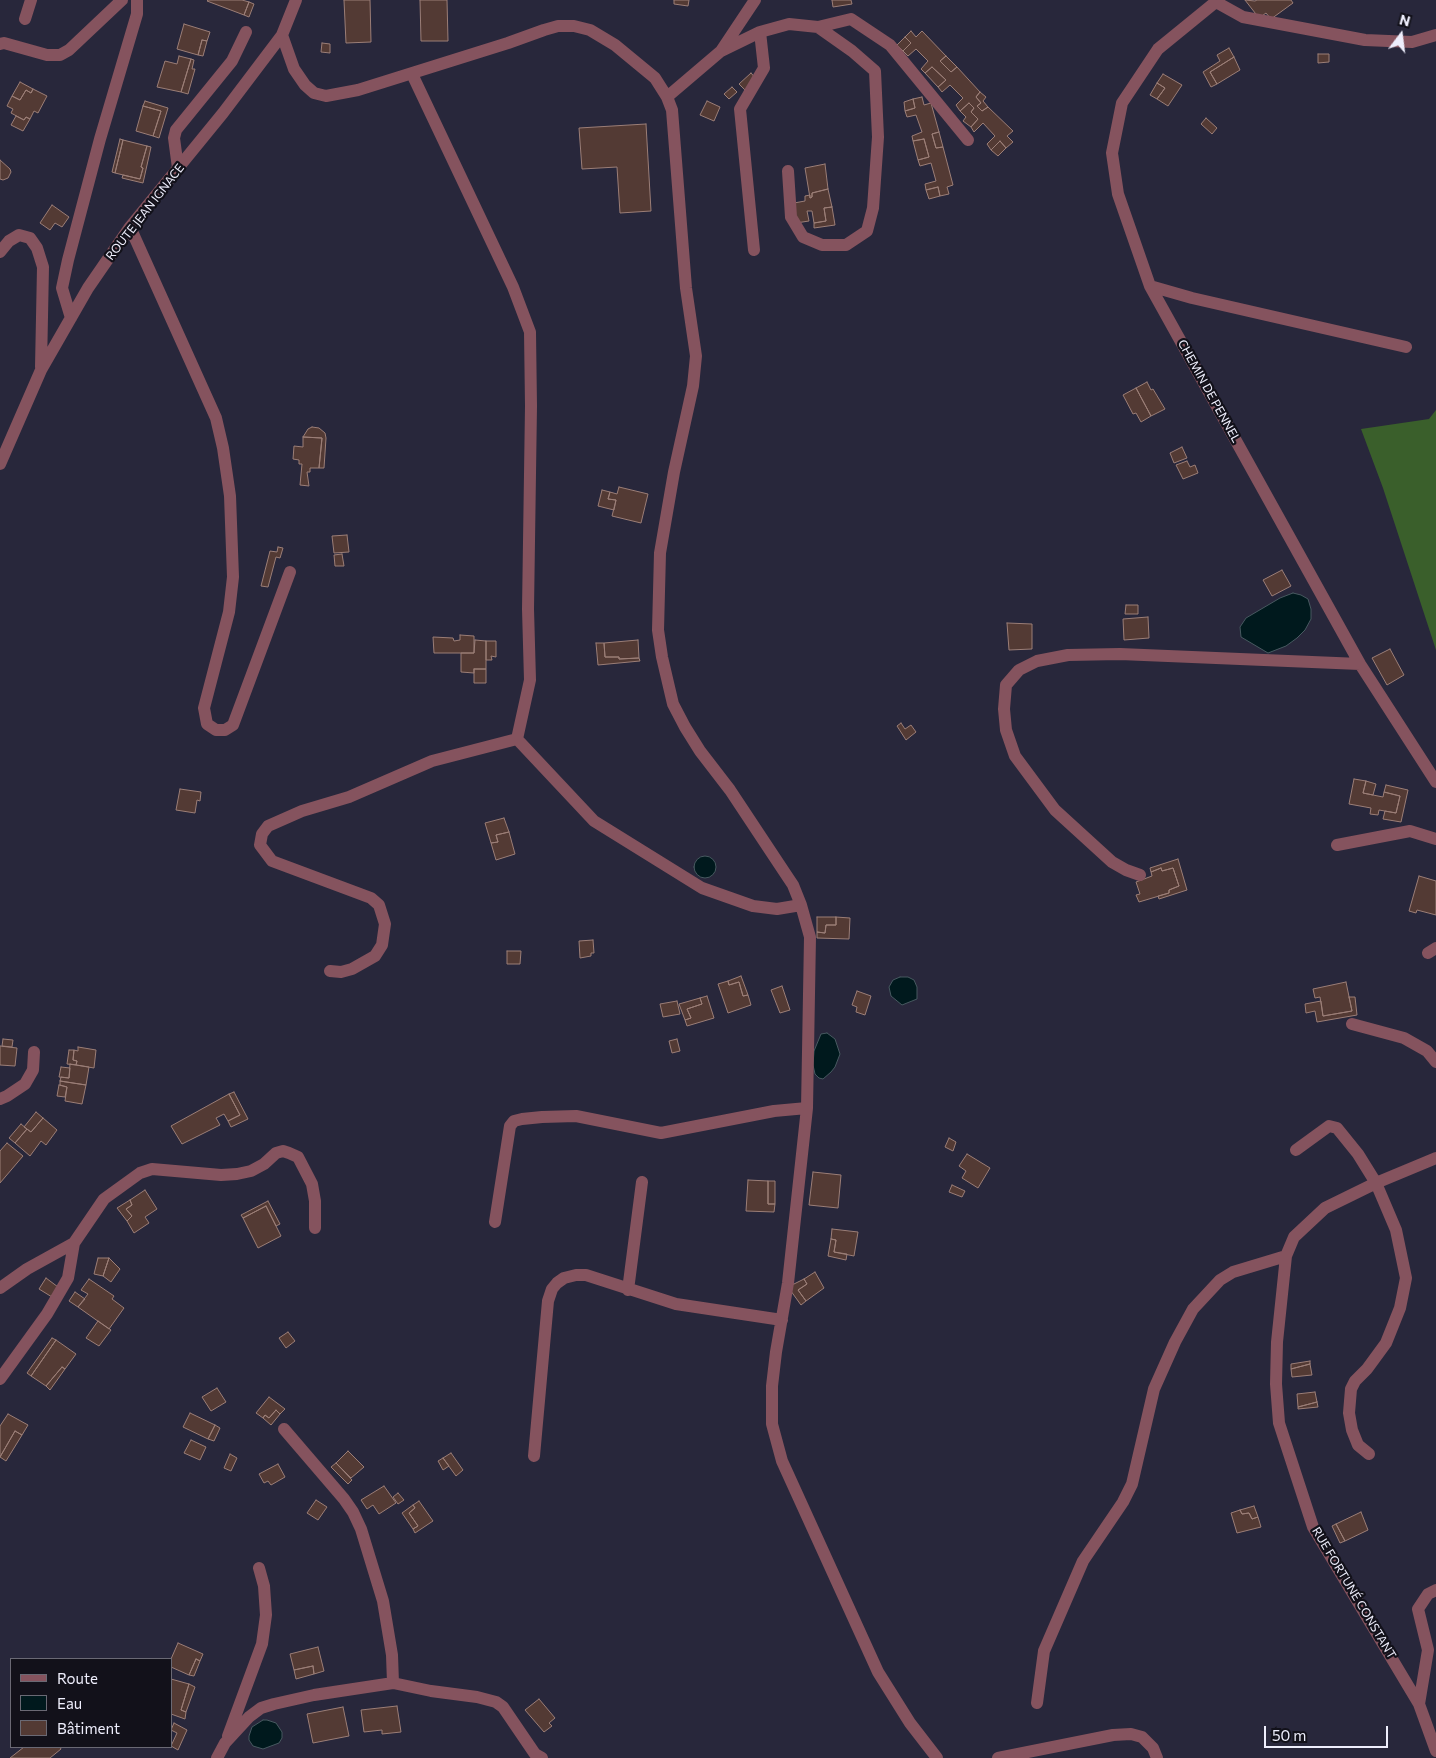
<!DOCTYPE html>
<html>
<head>
<meta charset="utf-8">
<style>
  body { margin:0 }
  #map { position:relative; width:1436px; height:1758px; overflow:hidden; background:#28273b; font-family:Commissioner,sans-serif }
  canvas { display:block }
  .legend { position:absolute; left:10px; top:1658px; width:162px; height:90px; box-sizing:border-box; background:#12111a; border:1px solid #6a6974; margin:0; padding:6px 9px; list-style:none; font-size:15px; color:#eeeefc }
  .legend li { display:flex; align-items:center; gap:10px; height:25px }
  .legend b { width:25px; border:1px solid #6a6974 }
  .north { position:absolute; left:1376px; top:10px; width:50px; height:50px; -webkit-text-stroke:4px #12111a; paint-order:stroke; rotate:15deg; font-size:14px; font-weight:700; line-height:20px; text-align:center; color:#eeeefc }
  .north::after { content:''; display:block; margin:auto; width:18px; height:22px; background:#eeeefc; clip-path:polygon(50% 0,100% 100%,50% 72%,0 100%) }
  .scale { position:absolute; left:1264px; top:1726px; width:124px; height:22px; box-sizing:border-box; border:2px solid #eeeefc; border-top:0; padding-left:6px; font-size:15px; line-height:18px; white-space:nowrap; color:#eeeefc; -webkit-text-stroke:4px #12111a; paint-order:stroke }
</style>
</head>
<body>
<div id="map">
<canvas width="1436" height="1758"></canvas>
<ul class="legend">
<li><b style="height:6px;background:#85535e"></b>Route</li>
<li><b style="height:14px;background:#00191d"></b>Eau</li>
<li><b style="height:14px;background:#533a34"></b>Bâtiment</li>
</ul>
<div class="north">N</div>
<div class="scale">50 m</div>
</div>
<script>
const ctx = document.querySelector('canvas').getContext('2d');
ctx.lineJoin = 'round';
function fillPath(path, color) { ctx.fillStyle = color; ctx.fill(path, 'evenodd'); }
const shape = rows => new Path2D(rows.map(r => 'M' + r).join(''));
function strokePath(path, color, width, dash) { ctx.strokeStyle = color; ctx.lineWidth = width; ctx.lineCap = dash ? 'butt' : 'round'; ctx.setLineDash(dash || []); ctx.stroke(path); }
function write(font, color, halo, rows, align = 'center') {
  ctx.font = font + ' Commissioner,sans-serif'; ctx.lineWidth = 4.5; ctx.setLineDash([]); ctx.textBaseline = 'middle'; ctx.strokeStyle = halo; ctx.fillStyle = color; for (const [text, x, y, turn = 0] of rows) {
    ctx.save(); ctx.translate(x, y); ctx.rotate((+turn || 0) * Math.PI / 180); ctx.textAlign = isNaN(turn) ? turn : align; if (halo) ctx.strokeText(text, 0, 0); ctx.fillText(text, 0, 0); ctx.restore();
  }
}
fillPath(shape([
  [1436,410,1436,650,1383,488,1361,429,1429,419]
]), '#3a5f2b');
const water = shape([
  [1293,593,1301,595,1308,599,1311,609,1311,619,1305,630,1297,638,1286,646,1268,653,1241,637,1240,627,1246,618,1280,598,1293,593],
  '694 867a11 11 0 1 1 22 0a11 11 0 1 1-22 0Z',
  [900,977,908,977,914,980,917,987,917,999,902,1005,891,996,889,987,893,980,900,977],
  [827,1033,835,1039,840,1054,835,1067,831,1072,823,1079,819,1078,815,1074,813,1065,814,1051,821,1034,827,1033],
  [263,1720,267,1720,276,1723,282,1732,282,1738,279,1743,263,1749,253,1746,249,1740,249,1736,252,1727,263,1720]
]);
fillPath(water, '#00191d');
strokePath(water, '#475960', 1);
const building = shape([
  [208,0,242,0,249,2,244,15,207,1,208,0],
  [344,0,370,0,371,42,346,43,344,0],
  [420,0,447,0,448,41,421,41,420,0],
  [674,0,689,0,688,6,674,4,674,0],
  [832,0,851,0,852,4,833,7,832,0],
  [1245,0,1255,1,1257,0,1291,0,1293,3,1271,19,1266,13,1259,18,1245,0],
  [249,2,254,4,249,17,244,15,249,2],
  [184,24,210,32,207,41,202,40,198,55,177,49,184,24],
  [911,31,916,37,922,31,946,56,940,61,951,72,957,67,980,92,976,97,981,103,977,106,982,111,988,107,1013,131,1007,136,1013,142,1006,148,1000,141,991,150,987,144,995,136,983,123,974,132,971,127,978,119,971,112,974,108,969,103,960,111,956,105,963,98,950,85,942,92,938,87,946,80,932,67,925,73,921,69,928,61,916,49,908,56,903,51,911,43,905,37,911,31],
  [905,37,911,43,903,51,897,45,905,37],
  [202,40,207,41,203,56,198,55,202,40],
  [322,43,330,44,330,53,321,52,322,43],
  [1229,48,1234,57,1210,72,1217,84,1211,87,1203,72,1220,61,1217,55,1229,48],
  [1318,54,1329,54,1329,62,1318,63,1318,54],
  [179,56,191,59,181,92,157,87,165,61,177,64,179,56],
  [946,56,957,67,951,72,940,61,946,56],
  [1234,57,1240,70,1217,84,1210,72,1234,57],
  [191,59,194,60,192,69,195,69,188,94,181,92,191,59],
  [932,67,946,80,938,87,925,73,932,67],
  [751,73,757,80,745,90,739,84,751,73],
  [1163,74,1182,85,1168,106,1157,99,1165,88,1157,83,1163,74],
  [20,82,33,89,31,93,26,90,20,100,12,96,20,82],
  [1157,83,1165,88,1157,99,1150,95,1157,83],
  [732,87,737,92,729,99,724,94,732,87],
  [33,89,47,96,38,113,34,111,30,119,26,117,24,120,11,113,13,109,7,106,12,96,20,100,26,90,31,93,33,89],
  [980,92,986,97,983,101,988,107,982,111,977,106,981,103,976,97,980,92],
  [922,97,924,105,931,103,939,132,932,134,936,148,943,147,953,185,947,187,949,194,940,196,938,187,926,190,925,184,936,181,931,163,920,166,918,160,929,157,924,139,913,141,912,136,922,132,916,115,907,117,905,111,915,108,913,99,922,97],
  [913,99,915,108,905,111,904,102,913,99],
  [145,101,168,108,159,138,153,136,161,111,143,106,145,101],
  [707,101,720,107,714,121,700,115,707,101],
  [969,103,974,108,971,112,978,119,971,127,963,121,966,117,960,111,969,103],
  [143,106,161,111,153,136,136,131,143,106],
  [16,116,24,120,26,117,30,119,23,131,11,125,16,116],
  [1206,118,1217,128,1212,134,1201,124,1206,118],
  [646,124,651,211,620,213,617,167,582,169,579,128,646,124],
  [939,132,943,147,936,148,932,134,939,132],
  [120,139,123,140,115,173,112,172,120,139],
  [924,139,929,157,918,160,913,141,924,139],
  [123,140,147,146,141,167,143,168,140,179,115,173,123,140],
  [1000,141,1006,148,998,156,991,150,1000,141],
  [147,146,151,147,143,183,122,178,123,175,140,179,143,168,141,167,147,146],
  [0,160,10,169,11,172,8,178,3,180,0,179,0,160],
  [825,164,828,189,812,193,812,197,810,198,805,168,825,164],
  [938,187,940,196,929,199,926,190,938,187],
  [828,189,832,207,824,208,826,221,814,223,812,211,807,211,809,221,796,223,794,203,805,201,805,196,810,195,810,198,812,197,812,193,828,189],
  [52,205,69,217,62,227,55,223,50,230,40,223,52,205],
  [832,207,835,225,814,228,814,223,826,221,824,208,832,207],
  [1147,382,1151,390,1153,389,1165,409,1151,416,1136,388,1147,382],
  [1136,388,1151,416,1141,422,1136,413,1133,414,1123,395,1136,388],
  [312,427,319,428,325,433,326,438,324,468,319,468,322,438,303,437,308,429,312,427],
  [303,437,322,438,319,468,310,468,310,472,307,472,309,486,300,485,302,464,299,464,299,460,293,459,294,446,303,447,303,437],
  [1182,447,1187,458,1174,463,1170,453,1182,447],
  [1187,461,1190,467,1195,465,1198,473,1183,479,1176,465,1187,461],
  [619,487,648,494,641,523,612,516,616,500,608,499,610,492,617,494,619,487],
  [602,490,610,492,608,499,616,500,614,510,598,506,602,490],
  [347,535,349,552,334,553,332,536,347,535],
  [278,547,283,548,280,558,276,557,268,587,261,586,270,551,277,552,278,547],
  [342,554,344,566,335,566,334,555,342,554],
  [1282,570,1291,586,1272,596,1263,580,1282,570],
  [1126,605,1138,605,1138,614,1125,614,1126,605],
  [1148,617,1149,638,1124,640,1123,619,1148,617],
  [1007,623,1032,624,1032,649,1009,650,1007,623],
  [460,635,474,636,474,653,434,653,433,637,453,638,454,641,460,640,460,635],
  [475,640,486,641,486,669,474,669,474,673,461,672,461,653,474,653,475,640],
  [638,640,639,658,619,659,619,657,605,657,604,643,638,640],
  [486,641,496,641,496,657,491,656,492,660,486,660,486,641],
  [596,643,604,643,605,657,619,657,619,659,639,658,640,661,598,665,596,643],
  [1390,649,1404,675,1387,685,1372,658,1390,649],
  [474,669,486,669,486,683,474,683,474,669],
  [901,723,905,729,911,725,916,732,906,740,897,726,901,723],
  [1354,779,1366,781,1363,793,1383,797,1384,792,1400,796,1396,813,1379,810,1378,815,1370,814,1371,808,1349,804,1354,779],
  [1366,781,1376,784,1373,795,1363,793,1366,781],
  [1386,785,1408,790,1401,822,1383,819,1385,811,1396,813,1400,796,1384,792,1386,785],
  [180,789,201,792,200,801,197,800,195,813,176,810,180,789],
  [504,818,509,832,496,835,498,842,491,843,485,823,504,818],
  [509,832,515,854,496,860,491,843,498,842,496,835,509,832],
  [1178,859,1187,890,1159,899,1158,896,1169,893,1169,890,1179,886,1173,868,1162,871,1161,868,1151,872,1150,868,1178,859],
  [1161,868,1162,871,1173,868,1179,886,1169,890,1169,893,1139,902,1136,895,1140,894,1136,882,1152,876,1151,872,1161,868],
  [1419,876,1436,881,1436,915,1417,910,1416,913,1409,911,1419,876],
  [817,917,836,917,836,925,826,925,825,933,817,932,817,917],
  [836,917,850,918,849,939,817,938,817,932,825,933,826,925,836,925,836,917],
  [593,940,594,953,591,953,591,956,580,958,579,941,593,940],
  [507,951,521,951,520,964,507,964,507,951],
  [741,976,748,995,743,996,739,982,729,985,728,981,741,976],
  [728,981,729,985,739,982,743,996,748,995,751,1005,728,1013,718,984,728,981],
  [1346,982,1352,1011,1323,1016,1320,997,1315,998,1313,989,1346,982],
  [782,986,790,1010,780,1013,771,990,782,986],
  [857,991,871,996,865,1015,856,1012,857,1007,852,1005,857,991],
  [707,996,714,1018,687,1026,685,1020,691,1018,687,1009,702,1004,700,998,707,996],
  [1349,997,1355,997,1357,1015,1317,1022,1315,1011,1306,1013,1305,1004,1321,1001,1323,1016,1352,1011,1349,997],
  [700,998,702,1004,687,1009,691,1018,685,1020,679,1004,700,998],
  [677,1001,680,1014,663,1017,660,1004,677,1001],
  [3,1039,13,1040,12,1047,2,1046,3,1039],
  [677,1039,680,1051,672,1053,669,1041,677,1039],
  [0,1046,17,1048,15,1066,0,1065,0,1046],
  [78,1047,96,1050,94,1068,76,1065,77,1061,73,1060,74,1050,78,1051,78,1047],
  [69,1050,74,1050,73,1060,77,1061,76,1065,67,1064,69,1050],
  [70,1064,89,1067,86,1085,60,1081,61,1077,69,1078,70,1064],
  [61,1067,70,1068,69,1078,59,1077,61,1067],
  [60,1081,86,1085,82,1104,65,1101,67,1087,60,1085,60,1081],
  [59,1085,67,1087,65,1097,57,1096,59,1085],
  [234,1092,248,1119,231,1127,228,1121,240,1115,229,1094,234,1092],
  [229,1094,240,1115,228,1121,224,1114,216,1118,220,1125,182,1144,171,1126,229,1094],
  [36,1112,43,1118,31,1132,24,1127,36,1112],
  [43,1118,57,1130,46,1145,41,1141,30,1156,15,1143,27,1129,31,1132,43,1118],
  [21,1124,27,1129,15,1143,9,1138,21,1124],
  [949,1138,956,1142,953,1151,945,1147,949,1138],
  [7,1143,23,1156,0,1183,0,1151,7,1143],
  [967,1154,990,1168,978,1188,962,1178,966,1171,959,1166,967,1154],
  [813,1172,841,1175,838,1208,809,1205,813,1172],
  [748,1180,768,1181,768,1204,775,1204,774,1212,746,1211,748,1180],
  [768,1181,775,1181,775,1204,768,1204,768,1181],
  [952,1185,965,1191,962,1197,949,1192,952,1185],
  [145,1190,157,1209,145,1217,149,1223,134,1233,127,1221,132,1216,126,1209,132,1205,130,1200,145,1190],
  [130,1200,132,1205,126,1209,132,1216,127,1221,117,1208,130,1200],
  [268,1201,280,1224,276,1226,266,1206,243,1218,241,1215,268,1201],
  [266,1206,281,1236,258,1248,243,1218,266,1206],
  [832,1229,858,1232,854,1256,834,1252,836,1240,831,1239,832,1229],
  [831,1239,836,1240,834,1252,847,1254,846,1260,828,1256,831,1239],
  [98,1258,109,1258,103,1276,94,1274,98,1258],
  [109,1258,120,1269,111,1282,103,1276,109,1258],
  [815,1272,824,1288,806,1301,798,1290,807,1284,804,1279,815,1272],
  [46,1278,58,1287,52,1297,39,1289,46,1278],
  [89,1279,114,1296,112,1299,124,1308,109,1329,78,1307,88,1294,81,1290,89,1279],
  [804,1279,807,1284,798,1290,806,1301,801,1305,788,1287,804,1279],
  [75,1292,85,1299,78,1307,69,1301,75,1292],
  [98,1321,111,1330,99,1346,86,1338,98,1321],
  [288,1332,295,1341,286,1348,279,1338,288,1332],
  [52,1338,56,1340,31,1376,27,1373,52,1338],
  [56,1340,76,1354,65,1369,62,1367,46,1386,31,1376,56,1340],
  [1310,1361,1310,1364,1291,1369,1291,1364,1310,1361],
  [1310,1364,1312,1375,1292,1377,1291,1369,1310,1364],
  [62,1367,65,1369,50,1390,46,1386,62,1367],
  [217,1388,226,1402,211,1411,202,1397,217,1388],
  [1315,1392,1317,1402,1298,1407,1297,1394,1315,1392],
  [269,1397,285,1409,280,1414,276,1410,269,1418,265,1415,263,1418,256,1413,269,1397],
  [1317,1402,1318,1407,1298,1409,1298,1407,1317,1402],
  [276,1410,280,1414,271,1425,263,1418,265,1415,269,1418,276,1410],
  [190,1413,215,1425,208,1439,183,1427,190,1413],
  [8,1414,28,1425,22,1435,15,1431,0,1457,0,1426,8,1414],
  [215,1425,220,1428,214,1441,208,1439,215,1425],
  [15,1431,22,1435,6,1461,0,1457,15,1431],
  [191,1440,206,1447,200,1460,184,1453,191,1440],
  [348,1451,364,1467,351,1478,336,1463,348,1451],
  [451,1453,463,1470,456,1476,443,1458,451,1453],
  [230,1454,237,1458,231,1471,224,1468,230,1454],
  [443,1458,449,1466,443,1470,438,1461,443,1458],
  [336,1463,352,1480,348,1484,331,1467,336,1463],
  [278,1464,285,1477,271,1485,268,1481,264,1483,259,1474,278,1464],
  [384,1486,396,1503,379,1514,373,1505,367,1509,361,1500,384,1486],
  [398,1493,404,1500,398,1504,393,1497,398,1493],
  [316,1500,327,1507,318,1520,307,1513,316,1500],
  [419,1501,433,1521,415,1533,413,1529,418,1526,409,1513,415,1508,413,1505,419,1501],
  [413,1505,415,1508,409,1513,418,1526,413,1529,402,1513,413,1505],
  [1254,1506,1258,1517,1252,1519,1249,1513,1242,1514,1240,1510,1254,1506],
  [1240,1510,1242,1514,1249,1513,1252,1519,1258,1517,1261,1527,1237,1533,1231,1513,1240,1510],
  [1361,1512,1368,1530,1345,1541,1336,1524,1361,1512],
  [1336,1524,1345,1541,1340,1543,1332,1526,1336,1524],
  [178,1643,203,1654,200,1661,196,1659,189,1675,171,1667,171,1659,178,1643],
  [318,1647,324,1671,314,1674,313,1666,294,1670,290,1654,318,1647],
  [196,1659,200,1661,194,1676,189,1675,196,1659],
  [313,1666,314,1674,296,1679,294,1670,313,1666],
  [171,1679,189,1684,181,1710,186,1712,185,1719,171,1714,171,1679],
  [189,1684,195,1687,186,1712,181,1710,189,1684],
  [539,1699,555,1718,549,1723,552,1726,544,1732,525,1710,539,1699],
  [397,1706,401,1732,382,1734,382,1730,364,1732,361,1710,397,1706],
  [343,1707,349,1736,313,1743,307,1714,343,1707],
  [174,1723,187,1730,178,1750,171,1746,177,1733,171,1730,174,1723],
  [24,1747,60,1747,61,1749,50,1758,10,1758,24,1747]
]);
fillPath(building, '#533a34');
strokePath(building, '#9b7e77', 1);
strokePath(shape([
  [1218,0,1158,49,1122,103,1112,153,1118,194,1150,286,1360,664,1436,782],
  [1216,2,1243,17,1365,40,1412,42,1436,35],
  [25,19,31,0],
  [818,27,851,19,890,45,968,140],
  [282,35,294,69,305,85,314,93,326,96,358,90,508,43,544,30,558,26,574,26,590,30,615,45,655,78,667,97,672,110,686,288,696,356,693,386,674,472,660,553,658,630,662,657,673,704,685,727,700,751,730,790,783,870,793,885,801,905,810,937,807,1108,788,1283,776,1352,772,1386,772,1424,782,1461,878,1672,910,1723,937,1758],
  [0,44,4,43,47,55,60,55,69,50,122,0],
  [721,51,760,32,789,24,818,27,852,51,875,71,878,137,873,208,867,231,846,245,822,245,803,237,791,217,788,171],
  [412,74,513,287,530,332,531,406,528,609,530,680,517,739],
  [667,97,721,51,755,0],
  [178,168,174,138,176,130,232,61,246,32],
  [130,227,216,418,223,448,230,496,233,577,229,612,204,708,207,724,216,730,225,730,233,725,290,572],
  [754,250,740,109,764,68,760,32],
  [0,252,9,241,19,235,30,238,37,248,43,267,41,367],
  [1150,286,1192,298,1406,347],
  [71,318,62,288,68,260,100,139,137,14,137,0],
  [0,464,41,370,88,288,130,227,223,113,282,35,296,0],
  [517,739,594,821,702,888,753,906,777,909,801,905],
  [1337,845,1410,831,1436,839],
  [1140,875,1126,870,1112,862,1055,810,1015,756,1006,730,1004,709,1006,685,1019,670,1037,661,1068,655,1120,654,1360,664],
  [1428,953,1436,948],
  [330,971,341,972,352,969,375,956,382,945,385,924,379,905,371,898,272,861,260,845,262,834,268,826,302,811,349,797,432,761,517,739],
  [1352,1024,1404,1038,1427,1051,1436,1062],
  [0,1099,7,1096,25,1084,33,1070,34,1052],
  [1296,1150,1329,1126,1337,1128,1358,1154,1376,1183,1396,1230,1406,1278,1400,1308,1386,1343,1367,1369,1355,1381,1351,1389,1349,1413,1352,1430,1358,1445,1369,1454],
  [1436,1158,1376,1183,1325,1208,1294,1237,1286,1256,1277,1342,1276,1384,1279,1423,1313,1527,1419,1704,1436,1751],
  [495,1222,510,1126,514,1121,522,1119,542,1117,576,1116,661,1133,774,1111,807,1108],
  [0,1288,27,1269,74,1243,104,1199,140,1173,152,1169,221,1175,237,1174,251,1171,264,1164,276,1153,283,1151,289,1153,298,1157,312,1184,315,1201,315,1228],
  [628,1290,642,1182],
  [0,1379,47,1314,68,1278,74,1243],
  [534,1456,548,1301,552,1289,557,1283,564,1278,576,1275,586,1275,676,1304,782,1320],
  [393,1683,431,1691,477,1697,496,1702,503,1707,535,1754,542,1758],
  [1037,1703,1044,1651,1083,1561,1123,1502,1132,1484,1154,1389,1175,1342,1193,1309,1220,1280,1233,1272,1286,1256],
  [1419,1704,1428,1650,1418,1609,1428,1594,1436,1590],
  [228,1736,262,1644,266,1615,264,1586,259,1568],
  [217,1758,225,1743,249,1717,261,1708,274,1704,314,1695,393,1683,392,1655,383,1601,361,1529,353,1512,344,1499,284,1429],
  [998,1758,1113,1735,1131,1734,1142,1737,1153,1748,1157,1758]
]), '#85535e', 12);
write('12px', '#eeeefc', '#12111a', [
  ["ROUTE JEAN IGNACE",145,212,-52],
  ["CHEMIN DE PENNEL",1209,391,61],
  ["RUE FORTUNÉ CONSTANT",1354,1593,59]
]);
</script>
</body>
</html>
